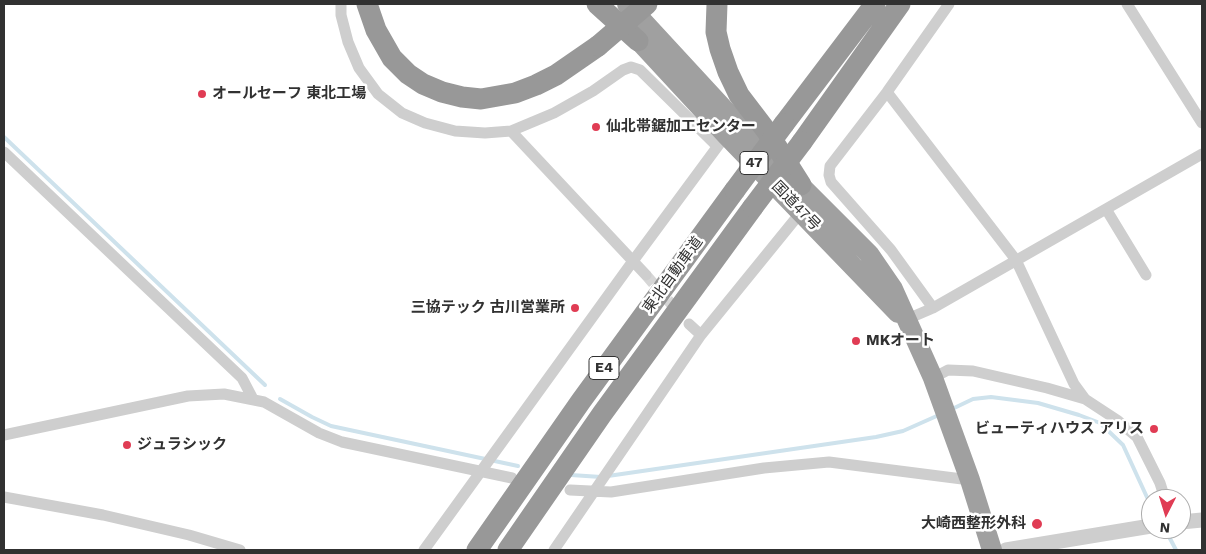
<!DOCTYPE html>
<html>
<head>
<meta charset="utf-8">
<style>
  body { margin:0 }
  #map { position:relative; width:1206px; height:554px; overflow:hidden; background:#fff; font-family:"Work Sans",sans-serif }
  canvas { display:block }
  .frame { position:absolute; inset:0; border:5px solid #313131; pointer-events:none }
  .north { position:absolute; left:1141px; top:489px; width:50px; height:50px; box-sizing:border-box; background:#fff; border:1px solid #adadad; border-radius:50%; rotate:185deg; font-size:14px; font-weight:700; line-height:20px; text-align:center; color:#313131 }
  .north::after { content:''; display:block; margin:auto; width:18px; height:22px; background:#e03c54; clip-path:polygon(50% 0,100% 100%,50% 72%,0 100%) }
</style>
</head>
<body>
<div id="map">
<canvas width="1206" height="554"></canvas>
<div class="frame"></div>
<div class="north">N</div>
</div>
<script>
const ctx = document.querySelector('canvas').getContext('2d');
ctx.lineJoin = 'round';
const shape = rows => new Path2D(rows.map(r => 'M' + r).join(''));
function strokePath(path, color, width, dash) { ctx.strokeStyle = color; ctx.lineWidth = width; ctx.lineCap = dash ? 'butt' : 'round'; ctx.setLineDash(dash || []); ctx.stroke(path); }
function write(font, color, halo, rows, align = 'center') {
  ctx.font = font + ' "Work Sans","Noto Sans JP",sans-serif'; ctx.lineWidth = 5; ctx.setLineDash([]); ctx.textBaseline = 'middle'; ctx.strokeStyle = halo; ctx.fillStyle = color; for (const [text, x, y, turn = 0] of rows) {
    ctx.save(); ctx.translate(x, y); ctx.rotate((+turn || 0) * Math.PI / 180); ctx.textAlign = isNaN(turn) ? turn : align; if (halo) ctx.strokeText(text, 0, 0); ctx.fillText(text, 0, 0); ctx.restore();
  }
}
strokePath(shape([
  [4,137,265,385],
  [280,399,312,417,331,426,518,466],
  [950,410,973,399,991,397,1038,403,1079,415,1100,423,1123,445,1151,506],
  [571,475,601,477],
  [608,476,876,437,903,431,939,415],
  [1165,529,1176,550]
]), '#cee2ec', 4);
strokePath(shape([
  [646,275,680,314]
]), '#d6d6d6', 11, [11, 5.5]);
strokePath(shape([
  [341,4,341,15,348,42,359,68,378,94,402,113,425,123,455,131,485,133,511,131,554,113,593,91,623,70,631,67,640,70,717,146],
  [1127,4,1202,123],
  [887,92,1016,260,1074,384,1085,399],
  [511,131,646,275],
  [4,152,242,378,253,399],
  [1106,209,1146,275],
  [933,308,891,250,831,182,829,175,830,166,887,92,949,4],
  [905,320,933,308,1202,154],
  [689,324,701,335],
  [933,378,948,370,973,371,1047,388,1085,399,1117,420,1137,437,1160,483,1165,499],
  [4,435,188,396,224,394,264,402,319,433,342,442,512,478],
  [570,490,611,492,764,468,829,462,970,480],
  [4,497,103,515,189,535,240,550],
  [424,550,633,261,726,135],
  [554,550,701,335,801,212]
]), '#cecece', 11);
strokePath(shape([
  [1181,522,1202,520],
  [1006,550,1151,526]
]), '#cecece', 15);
strokePath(shape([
  [627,4,723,108,869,254,893,289,933,378,970,480,992,550],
  [627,28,726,135,898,313]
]), '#a0a0a0', 20);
strokePath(shape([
  [367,4,376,30,392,58,408,74,423,84,442,92,462,97,481,99,515,93,536,85,556,75,598,46],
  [597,4,638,41],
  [717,4,716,32,720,49,728,72,739,95,768,133,801,185],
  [784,124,875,4],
  [802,142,900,4],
  [477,550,581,401,735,190],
  [508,550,602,414,753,207]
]), '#989898', 21);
strokePath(shape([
  [598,46,647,4],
  [735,190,784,124],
  [753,207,802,142]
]), '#989898', 21);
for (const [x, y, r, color] of [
  [202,94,5,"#e03c54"],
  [596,127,5,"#e03c54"],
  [575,308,5,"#e03c54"],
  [856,341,5,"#e03c54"],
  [1154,429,5,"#e03c54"],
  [127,445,5,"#e03c54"],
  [1037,524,6,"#e03c54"]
]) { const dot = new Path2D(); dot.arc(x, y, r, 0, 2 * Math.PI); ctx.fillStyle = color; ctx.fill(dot); strokePath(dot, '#fff', 2); }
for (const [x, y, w] of [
  [754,163,28],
  [604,368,30]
]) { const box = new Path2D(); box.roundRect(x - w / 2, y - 11.5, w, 23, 4); ctx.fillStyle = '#fff'; ctx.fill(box); strokePath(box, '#313131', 1); }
write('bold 14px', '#313131', null, [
  ["47",754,163],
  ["E4",604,368]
]);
write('bold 15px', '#313131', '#fff', [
  ["オールセーフ 東北工場",212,94],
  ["仙北帯鋸加工センター",606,127],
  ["三協テック 古川営業所",565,308,"right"],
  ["MKオート",866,341],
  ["ビューティハウス アリス",1144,429,"right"],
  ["ジュラシック",137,445],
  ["大崎西整形外科",1026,524,"right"]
], 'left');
write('15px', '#313131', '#fff', [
  ["国道47号",796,206,46],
  ["東北自動車道",673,275,-54]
]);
</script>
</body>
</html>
